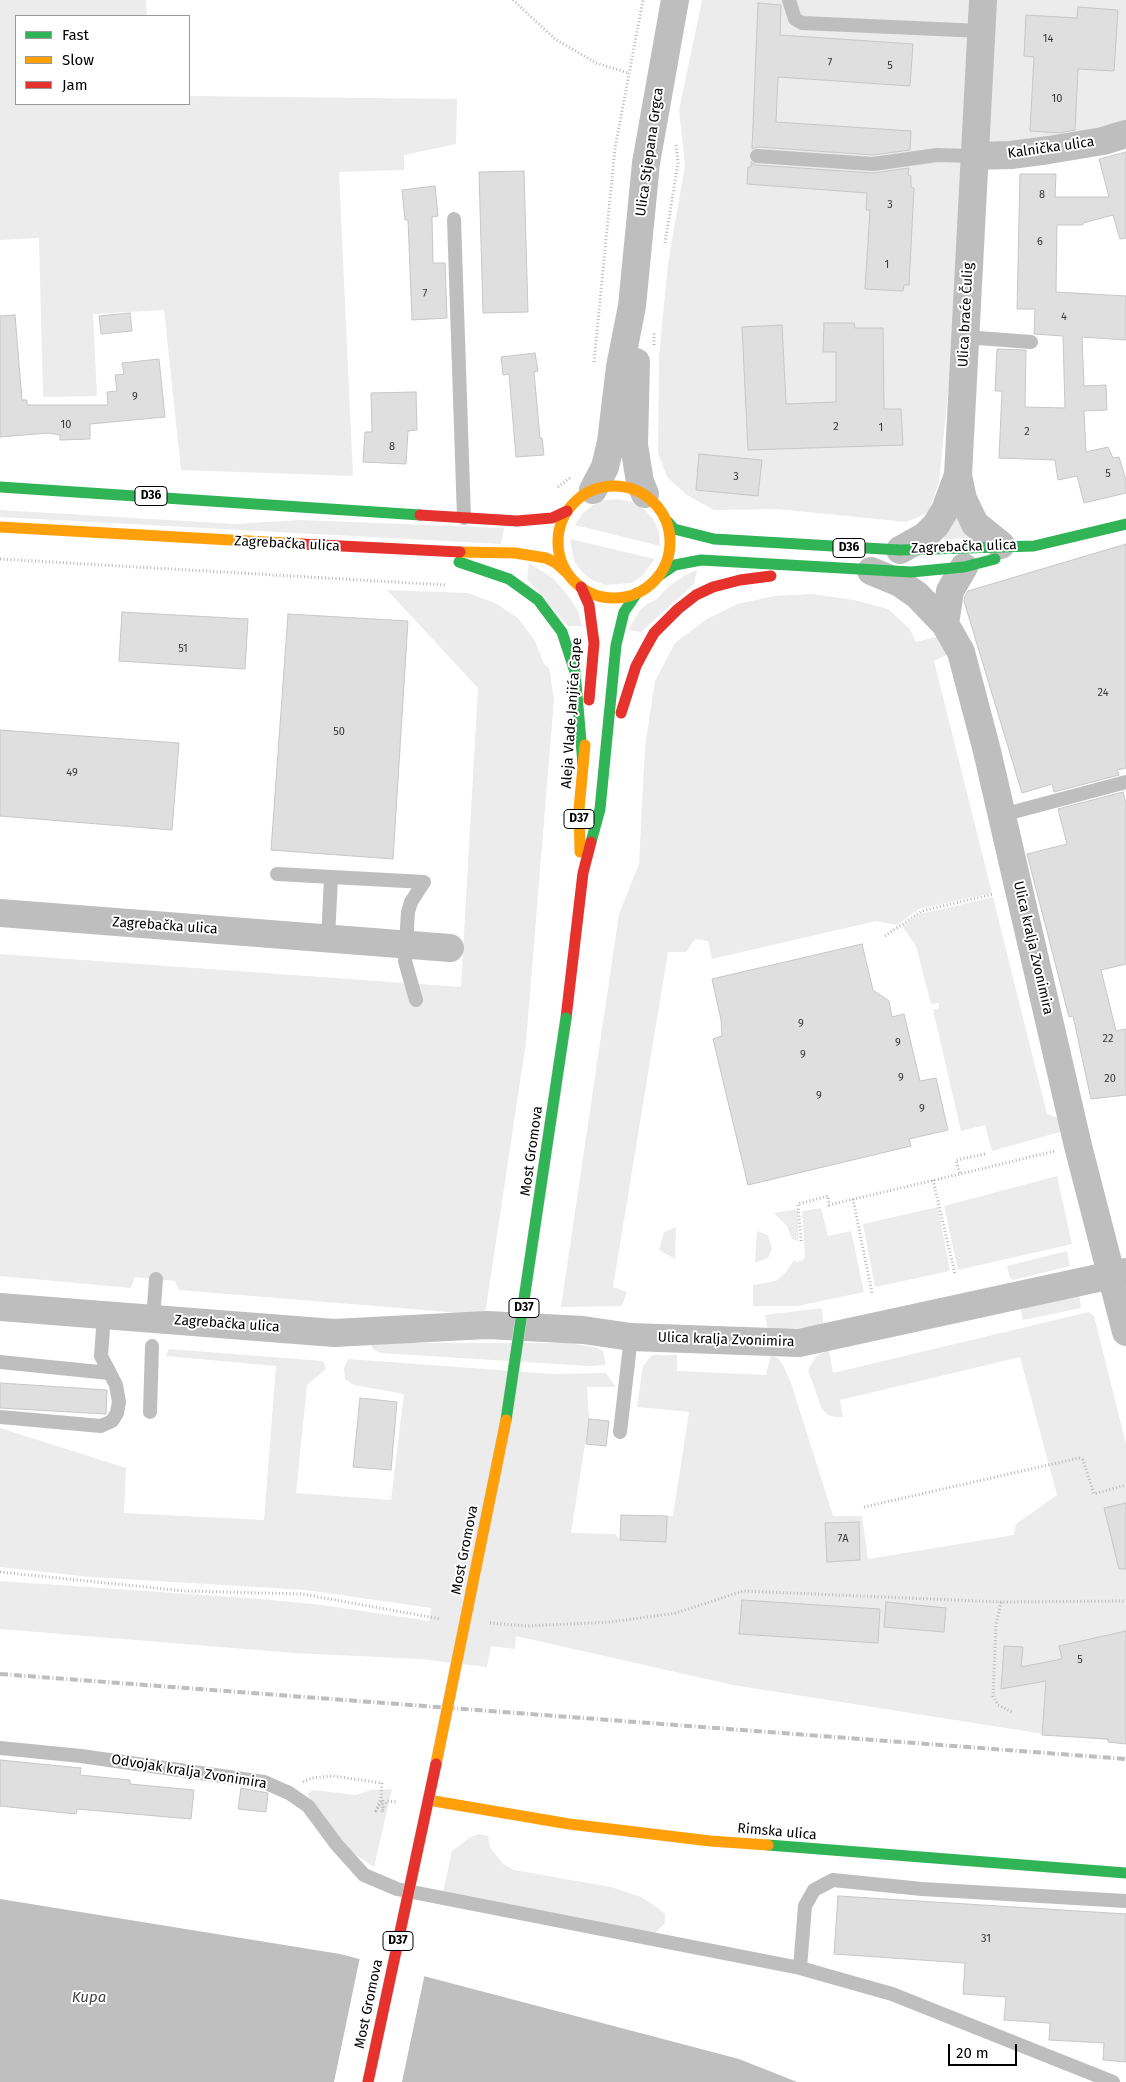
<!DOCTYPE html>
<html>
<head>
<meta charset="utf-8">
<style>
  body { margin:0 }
  #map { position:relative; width:1126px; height:2082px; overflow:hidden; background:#fff; font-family:"Fira Sans",sans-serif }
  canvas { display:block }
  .legend { position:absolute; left:15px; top:15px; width:175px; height:90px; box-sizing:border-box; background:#fff; border:1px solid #999; margin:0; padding:6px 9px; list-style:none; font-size:15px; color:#000 }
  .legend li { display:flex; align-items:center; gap:10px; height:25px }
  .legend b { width:25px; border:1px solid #999 }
  .scale { position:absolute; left:948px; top:2044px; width:69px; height:22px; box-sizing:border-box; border:2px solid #000; border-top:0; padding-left:6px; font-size:15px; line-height:18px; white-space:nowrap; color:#000; -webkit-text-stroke:4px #fff; paint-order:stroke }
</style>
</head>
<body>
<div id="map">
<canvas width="1126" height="2082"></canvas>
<ul class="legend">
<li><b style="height:6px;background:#30b455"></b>Fast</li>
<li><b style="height:6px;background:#ff9f0a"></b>Slow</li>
<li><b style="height:6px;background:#e5322d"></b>Jam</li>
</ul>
<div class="scale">20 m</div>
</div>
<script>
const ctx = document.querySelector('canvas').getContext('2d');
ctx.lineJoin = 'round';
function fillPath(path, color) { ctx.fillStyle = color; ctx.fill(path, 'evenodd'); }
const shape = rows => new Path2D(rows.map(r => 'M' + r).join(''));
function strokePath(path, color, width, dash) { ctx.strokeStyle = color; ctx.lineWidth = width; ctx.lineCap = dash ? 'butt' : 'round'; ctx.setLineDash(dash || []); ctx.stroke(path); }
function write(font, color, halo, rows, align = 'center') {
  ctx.font = font + ' "Fira Sans",sans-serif'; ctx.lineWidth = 4; ctx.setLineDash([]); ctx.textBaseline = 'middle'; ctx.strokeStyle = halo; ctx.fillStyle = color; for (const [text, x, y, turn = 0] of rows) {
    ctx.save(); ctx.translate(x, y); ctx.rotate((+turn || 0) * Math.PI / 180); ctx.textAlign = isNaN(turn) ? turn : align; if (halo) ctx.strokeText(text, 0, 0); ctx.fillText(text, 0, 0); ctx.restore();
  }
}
fillPath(shape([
  [0,0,146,0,147,16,16,16,16,104,189,104,189,96,457,99,456,144,404,155,404,170,339,172,353,476,181,470,164,310,93,314,97,396,43,397,39,238,0,240],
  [702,0,969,0,952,353,939,482,928,513,906,522,777,509,714,510,687,495,667,477,658,453,659,356,668,264,685,165,679,110],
  [994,0,1126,0,1126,123,1102,131,993,144,988,140],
  [618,499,632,502,644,509,653,519,659,532,660,546,575,525,582,514,593,505,605,500],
  [0,510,235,524,301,520,504,528,501,544,0,517],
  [956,517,971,538,943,539],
  [570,539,655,559,642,576,631,583,605,585,592,580,582,572,574,561],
  [529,563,554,579,570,598,578,611,582,626,568,626,527,579],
  [697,570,694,584,641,632,628,630,640,610,647,604,657,599,668,587,685,575],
  [387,590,468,593,495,603,518,618,535,641,544,664,549,668,554,699,526,1042,485,1315,179,1290,175,1281,135,1277,131,1288,0,1276,0,954,461,987,478,688],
  [812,594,854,600,888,609,910,629,916,642,940,636,948,654,934,661,992,893,919,909,897,925,876,921,712,959,708,941,695,939,686,952,668,952,613,1287,627,1292,622,1306,561,1307,619,914,639,864,645,747,655,681,675,643,707,619,738,604,774,596],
  [993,897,1047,1114,1056,1117,1063,1115,1067,1130,992,1151,985,1125,961,1131,933,1010,939,1008,938,1003,931,1004,916,946,902,926,920,914],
  [1057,1176,1072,1244,958,1270,944,1206],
  [938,1207,950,1271,875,1287,863,1224],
  [821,1208,828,1236,851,1231,864,1292,798,1306,753,1306,753,1285,776,1281,784,1274,794,1260,797,1262,803,1260,805,1256,802,1211],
  [798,1209,798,1241,792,1239,787,1226,774,1213],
  [676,1227,675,1259,659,1250,664,1232],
  [757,1231,768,1235,772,1249,768,1258,755,1263],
  [1067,1251,1070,1266,1013,1280,1010,1278,1007,1266],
  [1079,1292,1081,1308,1023,1320,1020,1307],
  [822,1308,823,1323,817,1326,768,1331,765,1315],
  [1089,1312,1094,1316,1126,1444,1126,1742,1044,1734,733,1685,516,1636,515,1649,491,1646,487,1667,421,1659,294,1653,0,1629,0,1581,261,1599,322,1605,429,1621,431,1608,306,1590,90,1577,0,1567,0,1428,126,1468,124,1513,264,1520,276,1366,166,1356,169,1349,323,1361,326,1369,307,1385,296,1493,391,1500,404,1394,354,1385,345,1379,344,1368,348,1359,553,1374,606,1373,616,1387,587,1387,589,1419,571,1533,615,1534,620,1540,667,1516,673,1516,689,1412,637,1407,643,1366,652,1355,677,1355,677,1371,766,1375,771,1355,778,1358,783,1365,791,1383,833,1516,862,1516,868,1559,1014,1535,1016,1524,1057,1495,1020,1357,840,1400,843,1417,836,1417,828,1415,822,1409,808,1370,816,1356,829,1350,833,1373],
  [373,1343,569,1343,598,1348,603,1351,606,1365,589,1366,381,1353,374,1350,371,1346],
  [392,1789,374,1867,346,1848,307,1794,313,1790,356,1795,371,1790],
  [479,1834,488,1836,490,1847,503,1864,514,1870,611,1887,641,1897,658,1908,665,1914,665,1923,654,1934,443,1892,452,1851,469,1838]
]), '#ececec');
fillPath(shape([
  [0,1899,340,1954,739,2059,797,2082,0,2082]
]), '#bfbfbf');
fillPath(shape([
  [360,1957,425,1973,402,2082,334,2082]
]), '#fff');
const building = shape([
  [758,3,781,5,780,35,913,44,910,86,778,77,776,122,911,131,910,150,873,155,758,147,752,149,758,3],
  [1078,7,1118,10,1114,71,1078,69,1075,130,1059,133,1030,131,1034,57,1024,56,1026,15,1077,18,1078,7],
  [1126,152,1126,238,1120,239,1113,215,1083,223,1083,225,1057,225,1056,292,1126,296,1126,340,1082,337,1084,386,1106,385,1107,410,1084,411,1086,452,1108,447,1113,458,1119,457,1126,480,1126,493,1084,503,1077,476,1058,480,1055,460,999,458,1002,391,995,391,997,349,1026,350,1025,407,1065,408,1063,336,1034,334,1035,309,1017,309,1020,174,1056,174,1055,197,1109,197,1099,159,1126,152],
  [751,162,756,165,873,173,909,168,908,175,911,176,911,187,914,188,909,285,904,285,903,291,865,289,870,210,866,210,867,193,747,184,748,167,751,167,751,162],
  [524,171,528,312,483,313,479,172,524,171],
  [435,186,438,216,432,217,433,263,445,263,447,318,412,320,408,220,405,220,402,190,435,186],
  [130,313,132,331,101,334,99,316,130,313],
  [15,315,22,400,27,400,27,405,108,405,107,392,117,391,115,375,124,374,122,363,159,359,165,417,90,424,90,439,60,440,60,435,48,433,0,437,0,316,15,315],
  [824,323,854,323,855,328,883,328,884,409,901,409,903,445,748,450,742,327,782,325,786,404,836,402,836,352,823,352,824,323],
  [535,353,538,371,534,372,540,438,542,438,544,455,516,457,509,374,503,375,501,357,535,353],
  [416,392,417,430,408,431,406,464,363,462,365,432,372,432,371,393,416,392],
  [699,454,762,460,758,496,696,490,699,454],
  [1126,544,1126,768,1117,770,1119,775,1054,792,1052,784,1022,793,964,601,965,596,968,591,1126,544],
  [122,612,248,619,245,669,119,661,122,612],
  [288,614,408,621,393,859,271,850,288,614],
  [0,730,179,743,172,830,0,816,0,730],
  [1123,792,1126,803,1126,964,1101,970,1116,1031,1126,1029,1126,1095,1091,1099,1073,1016,1069,1017,1027,854,1067,844,1058,809,1123,792],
  [862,944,873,990,889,1001,892,1017,904,1014,920,1081,936,1078,948,1130,909,1139,911,1146,748,1185,713,1039,722,1036,721,1020,712,979,862,944],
  [0,1383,107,1390,106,1414,0,1408,0,1383],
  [360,1398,397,1402,391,1470,353,1467,360,1398],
  [589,1419,609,1421,606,1446,586,1444,589,1419],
  [1126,1503,1126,1569,1119,1569,1104,1508,1126,1503],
  [621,1515,667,1516,666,1542,620,1540,621,1515],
  [859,1522,860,1560,827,1562,825,1523,859,1522],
  [742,1600,880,1609,878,1643,739,1634,742,1600],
  [886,1602,946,1608,944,1632,884,1627,886,1602],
  [1126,1631,1126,1744,1108,1742,1108,1739,1042,1735,1046,1681,1001,1689,1004,1646,1023,1647,1021,1667,1062,1659,1059,1646,1126,1631],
  [0,1760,81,1768,80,1775,130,1780,130,1784,194,1790,191,1819,77,1809,76,1814,0,1806,0,1760],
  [241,1788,268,1793,266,1812,238,1809,241,1788],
  [838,1896,1126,1914,1126,2062,1103,2060,1104,2043,1049,2040,1050,2023,1004,2020,1006,1997,963,1994,965,1963,834,1954,838,1896]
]);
fillPath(building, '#dfdfdf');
strokePath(building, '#c7c7c7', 1);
strokePath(shape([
  [513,0,555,39,596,63,629,73],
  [665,243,678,163,676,143],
  [654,345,654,331],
  [594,362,615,148,643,0],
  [558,487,571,477],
  [0,559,446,585],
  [885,936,922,911,994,894],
  [985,1154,956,1160,960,1174,1055,1151],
  [933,1180,955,1274],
  [853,1199,872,1293],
  [801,1241,798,1204,828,1196,829,1205,960,1174],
  [864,1507,1079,1458,1083,1460,1094,1494,1126,1485],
  [0,1572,184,1591,302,1594,441,1619],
  [1001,1602,996,1625,993,1696,998,1705,1012,1712],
  [490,1623,526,1626,611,1622,676,1613,743,1591,1001,1602,1126,1601],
  [303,1782,312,1778,333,1776,382,1783,381,1798,376,1811,383,1800,382,1812,387,1801,396,1802]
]), '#b9b9b9', 3, [1, 2.5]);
strokePath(shape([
  [789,0,795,19,802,23,982,31],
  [757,156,873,164,937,155,975,156],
  [454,219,464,518],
  [965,337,1031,342],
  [1002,815,1126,782],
  [277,874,424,882,411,902,408,912,405,961,416,1000],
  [328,939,331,877],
  [153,1319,156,1279],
  [0,1362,109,1373],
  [150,1412,152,1346],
  [0,1417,101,1426,112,1421,117,1413,119,1402,116,1385,101,1356,104,1315],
  [620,1432,631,1337],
  [0,1748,81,1756,264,1782,289,1793,308,1806,337,1845,364,1875,397,1889,800,1968,892,1994,1113,2082],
  [800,1968,805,1906,814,1890,833,1880,922,1889,1126,1901]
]), '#bebebe', 14);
strokePath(shape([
  [975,156,1011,155,1049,150,1103,141,1126,134],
  [636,362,634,445,640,482,645,494],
  [958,475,963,499,975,524,1001,545],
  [593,490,605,467,611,442,620,367,632,306,646,163,675,0],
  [900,550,925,536,936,525,945,510,958,475,983,0],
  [871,571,900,583,917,595,945,624,961,652,987,751,1078,1146,1126,1332],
  [945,624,950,591,964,567],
  [0,913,450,948],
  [0,1307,334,1333,487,1325,583,1330,631,1337,799,1343,1126,1272]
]), '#bebebe', 28);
strokePath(shape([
  [0,487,420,515],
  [668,522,674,529,714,539,900,550,1034,546,1126,524],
  [459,562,509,579,538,600,562,632,575,672,583,764],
  [660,575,675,565,701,560,911,572,964,567,995,559],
  [591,842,600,809,616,645,624,612,637,593],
  [768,1845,1126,1873]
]), '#30b455', 11);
strokePath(shape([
  '558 542a56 56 0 1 1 112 0a56 56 0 1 1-112 0Z',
  [0,527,302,544],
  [460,552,515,553,546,558,556,563,568,574],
  [580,852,579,809,585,745],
  [428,1800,569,1824,710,1841,768,1845]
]), '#ff9f0a', 11);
strokePath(shape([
  [420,515,517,521,552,518,567,511],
  [302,544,460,552],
  [581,587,589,605,594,643,589,700],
  [621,713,636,666,644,651,654,633,678,609,696,595,713,587,740,580,771,576],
  [566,1018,583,873,591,842]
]), '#e5322d', 11);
strokePath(shape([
  [0,1674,1126,1759]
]), '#bebebe', 4, [8, 2.5, 1, 2.5]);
const fastBridge = shape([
  [506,1420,566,1018]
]);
const slowBridge = shape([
  [436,1764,506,1420]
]);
const jamBridge = shape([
  [368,2082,436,1764]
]);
strokePath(fastBridge, '#dbdbdb', 12, []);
strokePath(slowBridge, '#dbdbdb', 12, []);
strokePath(jamBridge, '#dbdbdb', 12, []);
strokePath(fastBridge, '#30b455', 11);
strokePath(slowBridge, '#ff9f0a', 11);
strokePath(jamBridge, '#e5322d', 11);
write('11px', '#383838', null, [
  ["14",1048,39],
  ["7",830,63],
  ["5",890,66],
  ["10",1057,99],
  ["8",1042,195],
  ["3",890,205],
  ["6",1040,242],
  ["1",887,265],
  ["7",425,294],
  ["4",1064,317],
  ["9",135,397],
  ["10",66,425],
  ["2",836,427],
  ["1",881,428],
  ["2",1027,432],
  ["8",392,447],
  ["5",1108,474],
  ["3",736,477],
  ["51",183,649],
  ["24",1103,693],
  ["50",339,732],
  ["49",72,773],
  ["9",801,1024],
  ["22",1108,1039],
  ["9",898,1043],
  ["9",803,1055],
  ["9",901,1078],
  ["20",1110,1079],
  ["9",819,1096],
  ["9",922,1109],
  ["7A",843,1539],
  ["5",1080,1660],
  ["31",986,1939]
]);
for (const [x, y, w] of [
  [151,496,32],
  [849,548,32],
  [579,819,30],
  [524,1308,30],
  [398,1941,30]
]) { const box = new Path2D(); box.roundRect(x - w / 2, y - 9.5, w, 19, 4); ctx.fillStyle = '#fff'; ctx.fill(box); strokePath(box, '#000', 1); }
write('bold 12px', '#000', null, [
  ["D36",151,496],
  ["D36",849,548],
  ["D37",579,819],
  ["D37",524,1308],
  ["D37",398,1941]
]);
write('14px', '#000', '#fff', [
  ["Kalnička ulica",1051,148,-8],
  ["Ulica Stjepana Grgca",650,152,-82],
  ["Ulica braće Čulig",966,315,-87],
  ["Zagrebačka ulica",287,544,3],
  ["Zagrebačka ulica",964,547,-2],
  ["Aleja Vlade Janjića Cape",572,713,-86],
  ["Zagrebačka ulica",165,926,4],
  ["Ulica kralja Zvonimira",1033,948,77],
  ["Most Gromova",532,1151,-82],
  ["Zagrebačka ulica",227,1324,4],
  ["Ulica kralja Zvonimira",726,1340,2],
  ["Most Gromova",465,1550,-79],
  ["Odvojak kralja Zvonimira",189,1772,9],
  ["Rimska ulica",777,1832,5],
  ["Most Gromova",369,2004,-78]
]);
write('italic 15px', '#444', '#fff', [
  ["Kupa",89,1998]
]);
</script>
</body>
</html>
